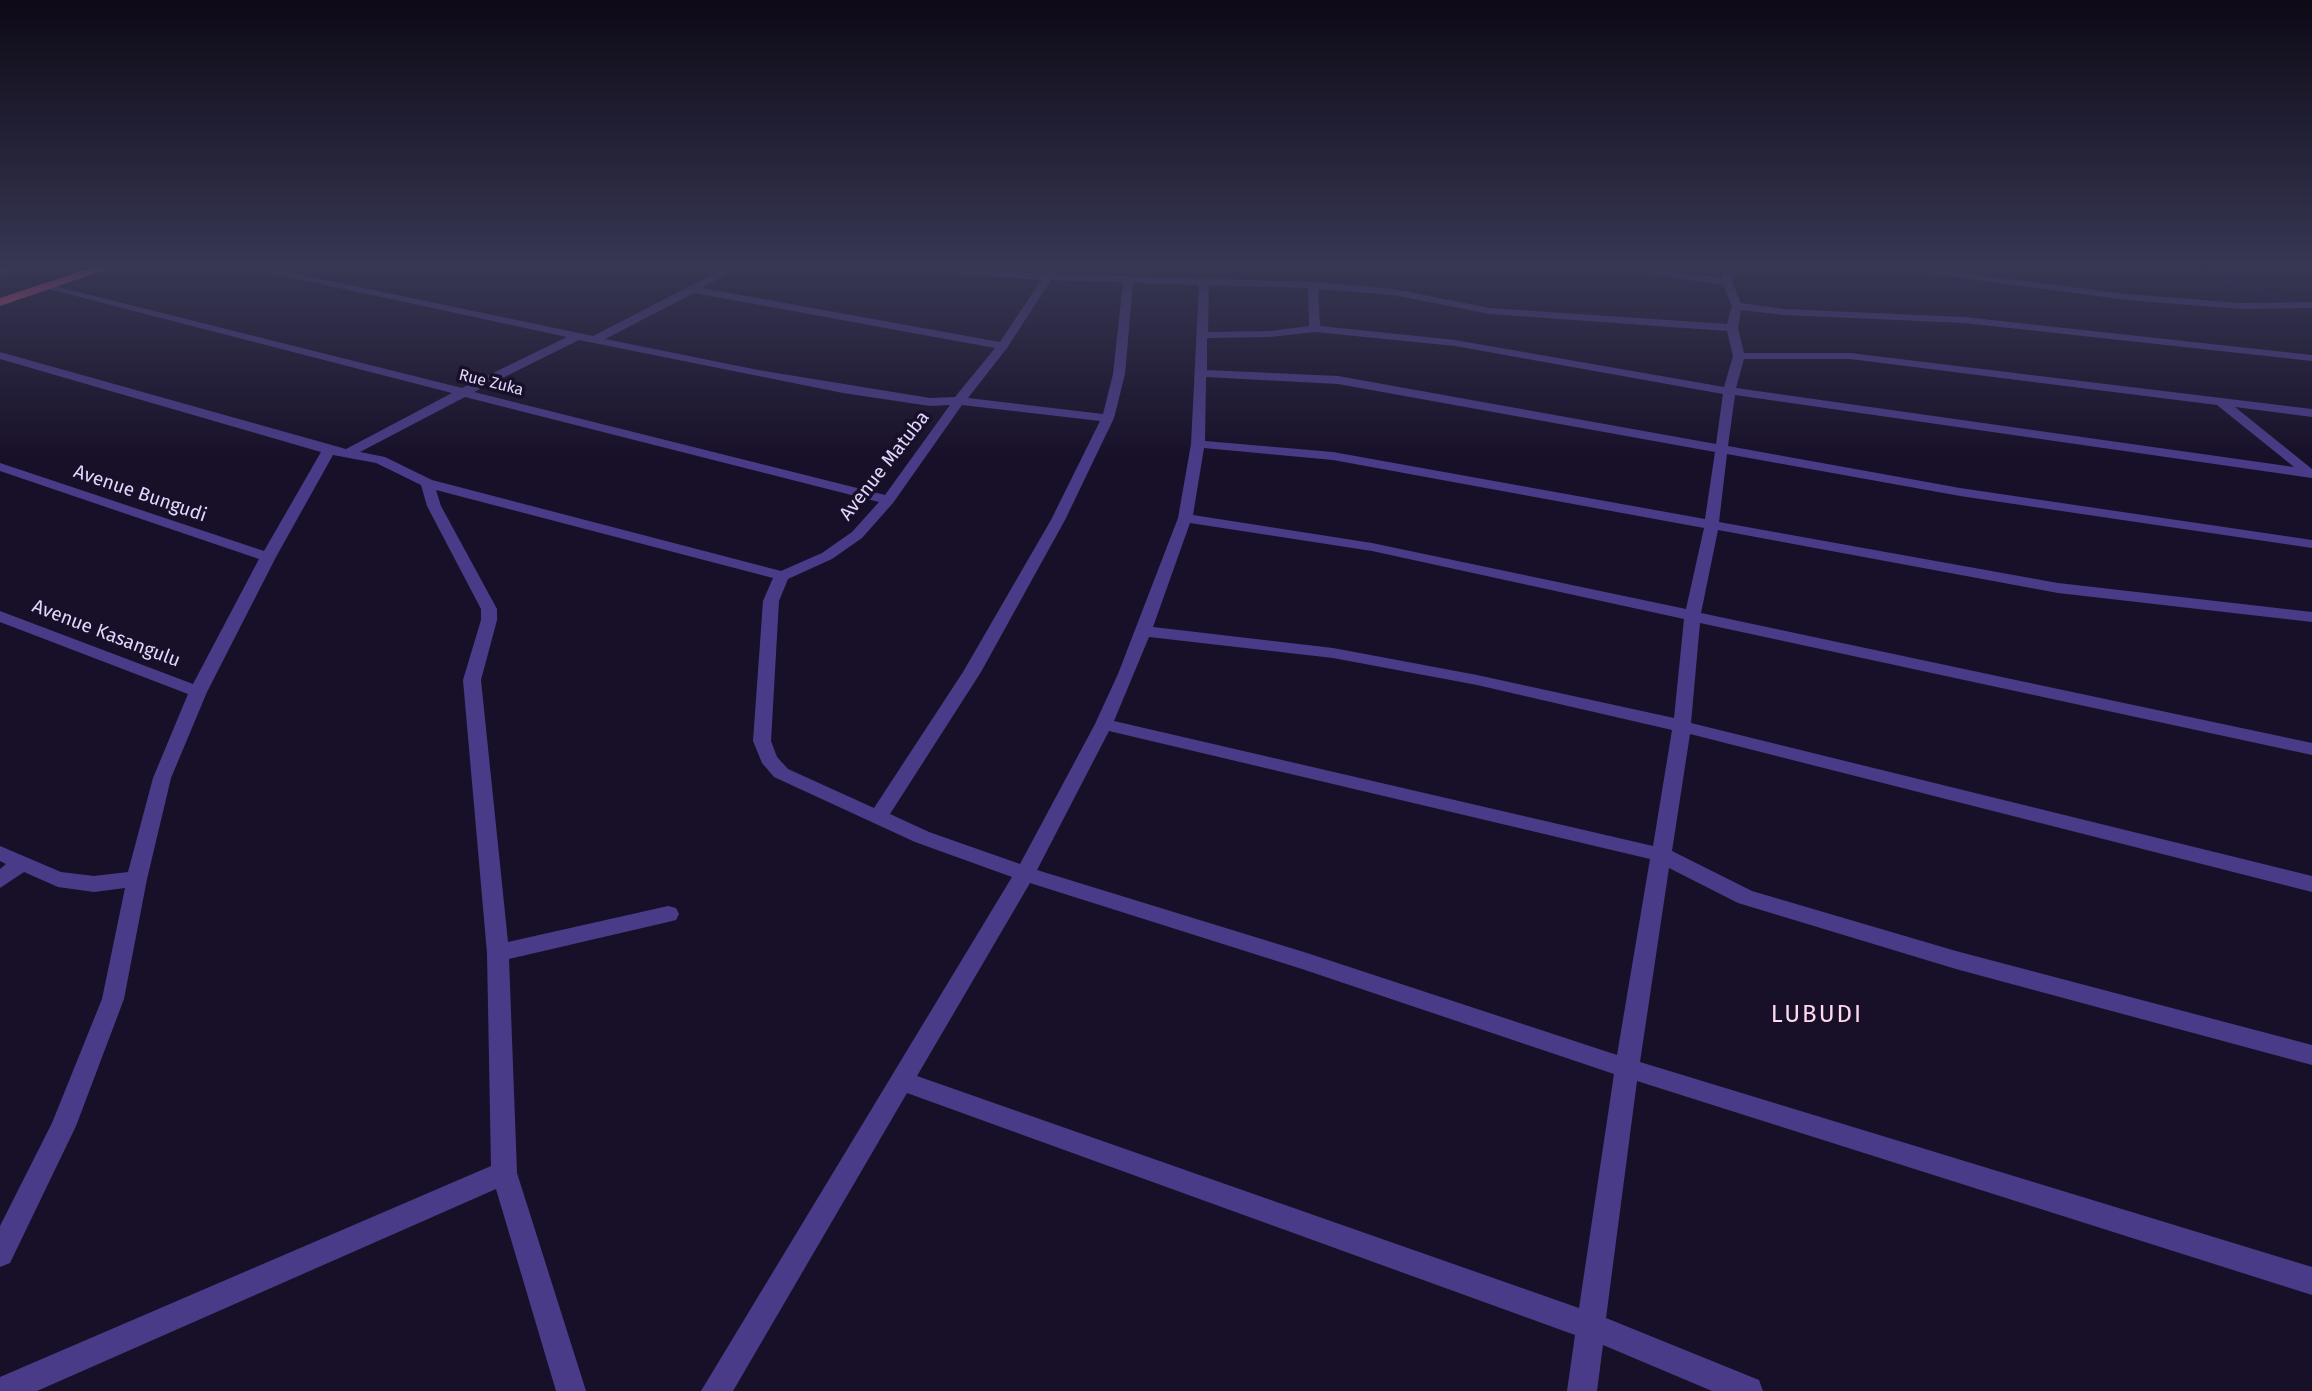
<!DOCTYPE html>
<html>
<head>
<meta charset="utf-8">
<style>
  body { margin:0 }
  canvas { display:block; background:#181028 }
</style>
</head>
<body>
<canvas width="2312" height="1391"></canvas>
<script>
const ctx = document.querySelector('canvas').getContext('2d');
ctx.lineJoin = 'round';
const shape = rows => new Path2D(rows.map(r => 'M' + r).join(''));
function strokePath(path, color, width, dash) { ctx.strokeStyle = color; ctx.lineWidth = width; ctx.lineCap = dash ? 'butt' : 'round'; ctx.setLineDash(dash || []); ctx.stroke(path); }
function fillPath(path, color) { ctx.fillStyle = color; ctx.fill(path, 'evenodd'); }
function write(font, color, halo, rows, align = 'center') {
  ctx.font = font + ' "Fira Sans",sans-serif'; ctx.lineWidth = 7; ctx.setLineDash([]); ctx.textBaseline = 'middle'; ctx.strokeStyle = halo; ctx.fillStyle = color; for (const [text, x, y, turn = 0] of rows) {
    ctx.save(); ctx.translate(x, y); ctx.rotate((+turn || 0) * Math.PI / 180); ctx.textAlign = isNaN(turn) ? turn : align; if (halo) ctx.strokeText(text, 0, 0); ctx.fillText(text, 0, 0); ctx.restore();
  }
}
strokePath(shape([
  [2172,264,2312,308]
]), '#0a1847', 5);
fillPath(shape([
  [50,264,65,264,89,275,80,277,50,264],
  [228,264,249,264,593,336,733,264,746,264,702,288,1000,342,1041,280,868,267,863,264,913,264,1045,274,1051,264,1061,264,1054,274,1313,282,1393,289,1490,308,1727,324,1732,306,1723,285,1589,264,1618,264,1722,278,1724,264,1734,264,1732,282,1741,303,1784,309,1964,317,2312,355,2312,361,1964,323,1784,315,1741,310,1738,328,1744,353,1850,353,2312,409,2312,417,2235,407,2312,469,2312,478,1735,395,1728,446,1960,488,2312,540,2312,548,1960,496,1727,454,1719,522,2058,583,2312,612,2312,622,2058,593,1718,530,1701,613,2312,743,2312,755,1700,623,1691,723,2312,876,2312,892,1690,734,1672,851,1752,891,1956,951,2312,1045,2312,1065,1956,969,1738,903,1669,868,1640,1062,2312,1267,2312,1295,1637,1081,1606,1318,1759,1380,1763,1391,1712,1391,1603,1345,1597,1391,1567,1391,1575,1335,907,1093,733,1391,701,1391,1012,877,915,842,774,777,762,763,753,741,763,601,773,578,436,490,441,506,497,609,497,620,481,680,508,942,668,906,676,908,679,914,676,920,668,922,509,959,517,1173,586,1391,556,1391,496,1189,37,1391,0,1391,0,1377,491,1166,487,953,463,680,481,620,481,609,427,506,421,485,376,463,333,455,276,557,207,692,171,778,147,879,124,999,76,1126,10,1263,0,1267,0,1226,52,1123,102,999,125,888,94,892,58,887,24,872,0,888,0,869,6,864,0,861,0,846,61,872,94,876,128,872,153,778,188,694,0,622,0,611,193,684,259,559,0,471,0,463,264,551,321,452,0,359,0,352,346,449,452,393,41,287,46,284,462,388,567,337,228,264],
  [1051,280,1123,282,1113,374,1103,414,968,398,1007,348,1051,280],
  [1133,283,1199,285,1191,444,1178,518,1118,674,1095,724,1020,864,929,832,890,814,981,672,1065,520,1114,418,1125,374,1133,283],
  [1209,285,1308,288,1309,326,1270,331,1208,332,1209,285],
  [1318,289,1393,295,1490,314,1727,331,1733,356,1724,387,1455,340,1320,326,1318,289],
  [694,293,995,348,955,397,930,398,758,370,605,339,694,293],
  [1315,332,1455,346,1723,394,1716,444,1338,376,1207,370,1207,338,1270,337,1315,332],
  [579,340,843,393,930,406,950,405,885,495,474,392,579,340],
  [1744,359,1850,359,2217,405,2294,467,1736,388,1744,359],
  [1206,377,1338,384,1715,452,1705,519,1333,452,1205,441,1206,377],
  [465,397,879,502,852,532,822,553,781,571,432,480,385,457,360,452,465,397],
  [962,405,1100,421,1051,520,963,672,874,808,788,769,777,757,771,741,779,601,788,579,832,559,862,538,893,503,962,405],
  [1204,448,1333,460,1704,528,1686,609,1372,543,1193,515,1204,448],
  [1190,523,1372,551,1684,619,1674,718,1477,675,1333,648,1153,627,1190,523],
  [1149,637,1333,658,1477,685,1672,730,1653,846,1114,721,1149,637],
  [1109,731,1650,859,1617,1055,1307,953,1037,870,1109,731],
  [1030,883,1302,969,1614,1074,1579,1308,917,1076,1030,883],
  [1859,264,1890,264,2127,294,2240,303,2312,302,2312,308,2240,309,2127,300,1859,264]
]), '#493b87');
fillPath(shape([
  [103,264,122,264,0,306,0,298,103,264]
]), '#ff528c');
fillPath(shape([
  [7,270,11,276,0,280,0,272]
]), '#24173c');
const building = shape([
  [0,268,7,270,0,272,0,268]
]);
fillPath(building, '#4b3c69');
strokePath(building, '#635480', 2);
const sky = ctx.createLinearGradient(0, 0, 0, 459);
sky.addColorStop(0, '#0d0916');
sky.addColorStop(0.58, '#373753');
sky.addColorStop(1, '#37375300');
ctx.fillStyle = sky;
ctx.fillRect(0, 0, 2312, 459);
write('16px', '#e2d7ff', '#181028', [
  ["Rue Zuka",491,383,14]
]);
write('19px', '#e2d7ff', '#181028', [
  ["Avenue Matuba",885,466,-52],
  ["Avenue Bungudi",140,494,19],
  ["Avenue Kasangulu",106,634,21]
]);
ctx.letterSpacing = '2px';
write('24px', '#ffd9ec', '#181028', [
  ["LUBUDI",1817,1015]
]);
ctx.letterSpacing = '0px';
</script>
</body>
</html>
